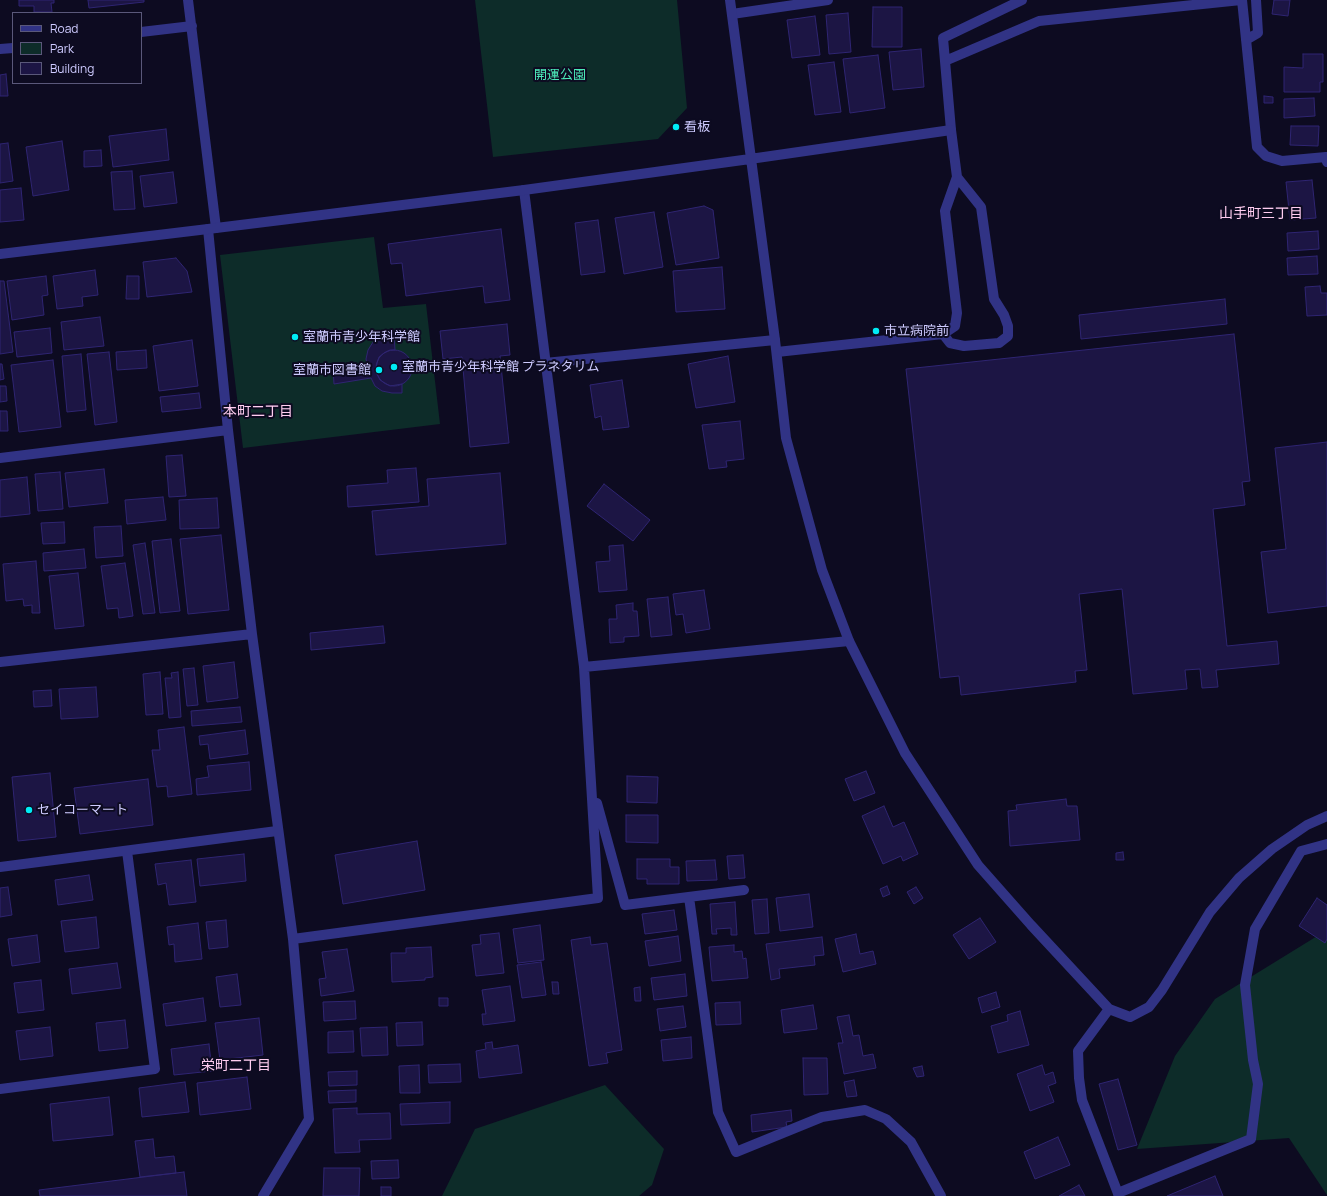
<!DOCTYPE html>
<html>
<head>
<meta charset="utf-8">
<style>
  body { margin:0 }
  #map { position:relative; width:1327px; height:1196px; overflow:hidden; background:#0d0b21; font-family:Manrope,sans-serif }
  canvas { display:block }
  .legend { position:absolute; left:12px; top:12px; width:130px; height:72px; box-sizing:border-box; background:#0d0b21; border:1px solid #5a587a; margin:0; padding:5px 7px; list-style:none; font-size:12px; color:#cecbff }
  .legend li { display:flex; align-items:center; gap:8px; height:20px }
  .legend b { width:20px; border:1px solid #5a587a }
</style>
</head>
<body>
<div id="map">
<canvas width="1327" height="1196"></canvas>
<ul class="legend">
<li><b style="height:5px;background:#313385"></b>Road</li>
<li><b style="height:11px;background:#0d2c29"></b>Park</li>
<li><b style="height:11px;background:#1c1544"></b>Building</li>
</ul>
</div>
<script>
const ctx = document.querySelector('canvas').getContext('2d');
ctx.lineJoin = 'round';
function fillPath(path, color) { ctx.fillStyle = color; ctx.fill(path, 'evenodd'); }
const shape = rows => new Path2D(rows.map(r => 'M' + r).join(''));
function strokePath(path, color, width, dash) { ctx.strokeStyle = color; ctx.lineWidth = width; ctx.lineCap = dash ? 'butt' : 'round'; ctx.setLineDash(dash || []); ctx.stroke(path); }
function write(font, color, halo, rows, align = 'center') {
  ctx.font = font + ' Manrope,"Noto Sans JP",sans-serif'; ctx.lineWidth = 4; ctx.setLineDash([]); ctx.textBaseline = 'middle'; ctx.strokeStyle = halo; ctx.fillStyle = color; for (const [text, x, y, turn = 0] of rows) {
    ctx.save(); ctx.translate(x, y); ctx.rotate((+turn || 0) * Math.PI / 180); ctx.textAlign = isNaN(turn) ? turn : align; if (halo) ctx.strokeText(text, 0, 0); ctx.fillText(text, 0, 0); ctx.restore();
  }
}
fillPath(shape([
  [475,0,677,0,687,108,658,139,493,157],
  [374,237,383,308,426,304,440,424,243,448,220,255],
  [1327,930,1327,1195,1289,1138,1137,1149,1175,1056,1215,999],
  [605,1085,664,1149,652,1185,639,1196,442,1196,475,1129]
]), '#0d2c29');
const building = shape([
  [19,0,54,0,54,3,51,3,52,12,34,12,34,6,19,6,19,0],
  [88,0,144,0,144,2,89,8,88,0],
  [1274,0,1290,0,1288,16,1272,14,1274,0],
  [873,7,902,7,902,47,872,47,873,7],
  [848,13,851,52,829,54,826,15,848,13],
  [815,16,820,55,792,58,787,20,815,16],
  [921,49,924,87,893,90,889,52,921,49],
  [1303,54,1323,54,1323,82,1320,82,1320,92,1284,92,1284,67,1303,68,1303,54],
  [878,55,885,108,850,113,843,59,878,55],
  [834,62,841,112,815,115,808,65,834,62],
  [6,74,8,96,0,96,0,75,6,74],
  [1264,96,1273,97,1273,103,1264,103,1264,96],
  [1314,98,1315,116,1284,118,1284,99,1314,98],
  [1291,126,1319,126,1318,146,1290,145,1291,126],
  [166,129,169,160,113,167,109,136,166,129],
  [62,141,69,190,33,196,26,147,62,141],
  [8,143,13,181,0,183,0,144,8,143],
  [101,150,102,166,84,167,84,151,101,150],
  [132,171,135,209,114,210,111,172,132,171],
  [173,172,177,203,144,207,140,176,173,172],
  [1312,180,1316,218,1290,220,1286,182,1312,180],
  [21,188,24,220,0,222,0,190,21,188],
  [704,206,713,210,719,258,676,265,667,213,704,206],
  [654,212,663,267,624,274,615,218,654,212],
  [598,220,605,272,581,275,575,223,598,220],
  [501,229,510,300,485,303,483,286,406,296,402,263,391,264,388,244,501,229],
  [1318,231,1319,249,1288,251,1287,233,1318,231],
  [1317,256,1318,274,1288,275,1287,258,1317,256],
  [176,258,187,271,192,292,147,297,143,262,176,258],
  [722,267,725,309,676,312,673,271,722,267],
  [95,270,98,295,82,297,83,306,57,309,53,276,95,270],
  [46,276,48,295,42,296,44,315,12,320,7,281,46,276],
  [127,276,139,276,139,299,126,299,127,276],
  [0,281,4,281,13,352,0,354,0,281],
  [1320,286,1321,293,1327,293,1327,315,1307,316,1305,287,1320,286],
  [1225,299,1227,324,1081,339,1079,315,1225,299],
  [100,317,104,346,64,350,61,322,100,317],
  [507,324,510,355,500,356,509,443,470,447,462,357,443,359,440,331,507,324],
  [50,328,52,353,17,357,14,332,50,328],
  [394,333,395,350,390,350,384,353,379,357,377,363,376,369,377,374,380,380,390,386,402,384,402,393,392,393,382,391,375,386,371,378,334,384,333,369,367,364,366,359,368,350,375,339,394,333],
  [1234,334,1250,481,1242,482,1245,505,1213,509,1227,646,1277,641,1279,664,1216,670,1218,687,1202,688,1200,669,1185,670,1187,689,1133,694,1122,589,1079,594,1087,670,1075,671,1076,682,961,695,959,676,940,678,906,369,1234,334],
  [192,340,198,386,159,391,153,346,192,340],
  [146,350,147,368,117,370,116,352,146,350],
  '376 368a18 18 0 1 1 36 0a18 18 0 1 1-36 0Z',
  [109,352,117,422,95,425,87,354,109,352],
  [81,354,86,410,67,412,62,356,81,354],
  [728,356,735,402,696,408,688,364,728,356],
  [53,360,61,427,19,432,11,365,53,360],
  [0,364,2,364,4,379,0,380,0,364],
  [622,380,629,427,603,430,601,416,595,418,590,385,622,380],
  [0,386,6,386,7,401,0,402,0,386],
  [199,393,201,408,162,412,160,397,199,393],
  [0,411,7,411,8,431,0,431,0,411],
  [740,421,744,459,726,461,727,467,709,469,702,425,740,421],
  [1327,442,1327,606,1268,613,1261,552,1286,549,1275,448,1327,442],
  [182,455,186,496,169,497,166,456,182,455],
  [416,468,419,502,348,507,347,486,388,483,387,470,416,468],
  [104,469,108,503,69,507,65,473,104,469],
  [60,472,63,509,38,511,35,474,60,472],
  [500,473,506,544,376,555,372,511,429,506,427,479,500,473],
  [27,477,30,514,0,517,0,480,27,477],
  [604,484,650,520,633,541,587,506,604,484],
  [163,497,166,520,127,524,125,500,163,497],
  [217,498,219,528,180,529,179,500,217,498],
  [64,522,65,543,43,544,41,523,64,522],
  [121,526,123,556,96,558,94,527,121,526],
  [221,535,229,610,188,614,180,539,221,535],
  [171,539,180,611,160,613,152,541,171,539],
  [145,543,155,613,143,614,133,545,145,543],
  [623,545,627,590,599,592,596,562,610,561,609,546,623,545],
  [84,549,86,568,44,571,43,553,84,549],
  [36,561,40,613,32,613,32,605,24,606,23,599,6,601,3,564,36,561],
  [125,563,133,616,119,618,118,608,107,609,101,566,125,563],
  [78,573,84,626,55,629,49,576,78,573],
  [704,590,710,629,686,633,683,614,676,615,673,594,704,590],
  [668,597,672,635,651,637,647,599,668,597],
  [633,603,633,611,637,611,639,636,624,637,624,642,610,643,609,619,617,619,616,605,633,603],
  [383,626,385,643,311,650,310,633,383,626],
  [234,662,238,698,207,702,203,666,234,662],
  [194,668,198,705,187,706,183,669,194,668],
  [160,672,163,714,146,715,143,674,160,672],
  [178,672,181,717,169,718,165,678,172,678,171,673,178,672],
  [96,687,98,717,61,719,59,689,96,687],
  [51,690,52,706,34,707,33,691,51,690],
  [240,707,242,722,192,726,191,711,240,707],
  [184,727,192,794,168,797,167,786,157,787,152,750,160,750,158,730,184,727],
  [245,730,248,754,210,759,208,744,200,745,199,736,245,730],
  [249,762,251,790,197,795,196,779,209,777,207,766,249,762],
  [866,771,875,793,854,801,845,779,866,771],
  [50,773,56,837,18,841,12,777,50,773],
  [627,776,658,777,657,803,627,802,627,776],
  [148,779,153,825,80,834,74,788,148,779],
  [1066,799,1067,806,1077,806,1080,840,1010,846,1008,811,1017,810,1016,805,1066,799],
  [884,806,893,827,904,822,918,854,903,861,901,856,883,864,862,816,884,806],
  [626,815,658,815,658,843,626,842,626,815],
  [417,841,425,890,343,904,335,855,417,841],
  [1123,852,1124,860,1116,860,1116,853,1123,852],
  [244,854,246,881,200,886,197,859,244,854],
  [743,855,745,878,729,879,727,856,743,855],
  [637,859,670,859,670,867,679,867,679,884,647,884,647,879,637,879,637,859],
  [191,860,196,902,169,905,166,883,158,885,155,864,191,860],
  [715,860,717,880,687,881,686,861,715,860],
  [89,875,93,900,58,905,55,880,89,875],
  [887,886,890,894,883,897,880,889,887,886],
  [8,887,12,915,0,917,0,888,8,887],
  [916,887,923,898,914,904,907,892,916,887],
  [809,894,813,927,780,931,776,898,809,894],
  [1317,898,1327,905,1327,939,1325,943,1299,926,1317,898],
  [767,899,769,933,755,934,752,900,767,899],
  [735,902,737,935,731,935,731,928,716,929,717,934,712,934,710,904,735,902],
  [674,910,677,930,645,934,642,914,674,910],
  [96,917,99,948,65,952,61,921,96,917],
  [980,918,996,942,969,959,953,935,980,918],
  [226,920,228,947,209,949,206,922,226,920],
  [198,923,202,959,175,962,174,944,169,945,167,927,198,923],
  [540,925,544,960,518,963,513,929,540,925],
  [499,933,504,973,476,976,472,945,481,944,480,935,499,933],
  [856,934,860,954,873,951,876,964,843,972,835,939,856,934],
  [37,935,40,962,12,966,8,939,37,935],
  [678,936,681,961,649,966,645,941,678,936],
  [590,937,591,945,607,943,622,1050,606,1053,608,1063,589,1066,571,940,590,937],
  [822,937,824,955,814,956,815,965,779,969,780,978,771,980,766,944,822,937],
  [734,945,734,952,742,951,743,959,746,958,748,978,712,981,709,947,734,945],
  [431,947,433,977,425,978,425,980,392,982,391,953,406,953,406,948,431,947],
  [347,949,354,991,321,996,319,979,326,978,322,952,347,949],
  [541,962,546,995,522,998,517,965,541,962],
  [117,963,121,988,72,994,69,969,117,963],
  [237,974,241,1005,220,1007,216,977,237,974],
  [685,974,687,996,654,1000,651,978,685,974],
  [41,980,44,1010,18,1013,14,983,41,980],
  [552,982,558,982,559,994,553,994,552,982],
  [510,986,515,1021,483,1025,482,1014,486,1014,482,990,510,986],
  [640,987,641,1001,635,1001,634,988,640,987],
  [996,992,1000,1007,982,1013,978,998,996,992],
  [203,998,206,1021,166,1026,163,1004,203,998],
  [439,998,448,998,448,1006,439,1006,439,998],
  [355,1001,356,1019,324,1021,323,1002,355,1001],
  [740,1002,741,1024,716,1025,715,1003,740,1002],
  [813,1005,817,1029,784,1033,781,1010,813,1005],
  [683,1006,686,1027,660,1031,657,1009,683,1006],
  [1020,1011,1029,1045,998,1053,991,1026,1008,1021,1007,1015,1020,1011],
  [849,1015,853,1036,859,1035,863,1056,873,1054,876,1068,844,1074,838,1043,843,1043,837,1017,849,1015],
  [259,1018,263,1055,220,1060,215,1023,259,1018],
  [125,1020,128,1048,99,1051,96,1023,125,1020],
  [422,1022,423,1045,397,1046,396,1023,422,1022],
  [50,1027,53,1056,20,1060,16,1031,50,1027],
  [387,1027,388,1055,362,1056,360,1028,387,1027],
  [353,1031,354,1052,328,1053,328,1032,353,1031],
  [691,1037,692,1058,663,1061,661,1040,691,1037],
  [492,1042,493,1049,518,1045,522,1073,479,1078,476,1051,486,1049,485,1043,492,1042],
  [209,1044,212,1071,174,1075,171,1049,209,1044],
  [803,1058,827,1058,828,1094,804,1095,803,1058],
  [460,1064,461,1082,429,1083,428,1065,460,1064],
  [419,1065,420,1093,400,1093,399,1066,419,1065],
  [1042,1065,1045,1075,1053,1072,1056,1083,1048,1086,1054,1102,1030,1111,1017,1074,1042,1065],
  [922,1066,924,1076,917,1077,913,1068,922,1066],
  [357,1071,357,1085,329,1086,328,1072,357,1071],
  [247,1077,251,1109,200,1115,197,1083,247,1077],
  [1118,1079,1137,1145,1118,1150,1099,1084,1118,1079],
  [854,1080,857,1096,847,1097,844,1082,854,1080],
  [185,1082,189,1112,142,1117,139,1088,185,1082],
  [356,1090,356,1102,329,1103,328,1091,356,1090],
  [109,1097,113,1135,53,1141,50,1104,109,1097],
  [450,1102,450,1123,401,1125,400,1104,450,1102],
  [357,1108,357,1114,390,1113,391,1139,359,1140,360,1152,335,1153,333,1109,357,1108],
  [791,1110,792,1121,786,1122,787,1127,752,1132,751,1115,791,1110],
  [1058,1137,1070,1165,1035,1179,1024,1152,1058,1137],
  [153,1139,155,1158,174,1156,176,1173,140,1177,135,1141,153,1139],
  [398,1160,399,1178,372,1179,371,1161,398,1160],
  [324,1168,360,1168,359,1196,323,1196,324,1168],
  [184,1172,187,1196,40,1196,39,1190,184,1172],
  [1215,1176,1223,1196,1167,1196,1215,1176],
  [1079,1185,1085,1196,1059,1196,1079,1185],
  [381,1187,391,1187,391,1196,381,1196,381,1187]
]);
fillPath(building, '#1c1544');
strokePath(building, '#2f2572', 1);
strokePath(shape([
  [188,0,216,228],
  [1242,0,1257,147,1266,156,1282,161,1326,157,1327,162],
  [732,14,828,0],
  [141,32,192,26],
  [1246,40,1258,33,1256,0],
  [0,49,13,48],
  [945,61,1039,21,1241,0],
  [208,229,228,430,252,634,293,939,309,1119,263,1196],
  [943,334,950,343,964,346,999,343,1008,336,1008,326,1004,315,994,299,981,207,957,177],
  [777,352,943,334,955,326,957,313,945,211,957,177,951,130,943,38,1022,0],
  [545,363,775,340],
  [0,458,228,430],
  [0,662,252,634],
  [584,667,849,641],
  [597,803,625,905,744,890],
  [0,867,277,831],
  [689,897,718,1112,736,1152,822,1117,865,1110,886,1119,911,1142,941,1196],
  [293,939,598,898,584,667,524,190],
  [0,1089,155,1069,127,851],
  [1118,1193,1251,1139,1258,1084,1253,1060,1245,985,1255,929,1301,851,1327,844]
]), '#313385', 10);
strokePath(shape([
  [730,0,775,340,786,438,822,570,849,641,905,753,978,865,1031,925,1109,1009,1130,1017,1149,1007,1162,990,1210,912,1239,878,1272,849,1307,825,1327,816],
  [0,254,208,229,524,190,750,159,951,130],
  [1109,1009,1078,1051,1079,1078,1082,1100,1119,1196]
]), '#313385', 10);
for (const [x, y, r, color] of [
  [676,127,4,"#00ecf6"],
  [876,331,4,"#00ecf6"],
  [295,337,4,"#00ecf6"],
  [394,367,4,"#00ecf6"],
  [379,370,4,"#00ecf6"],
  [29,810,4,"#00ecf6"]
]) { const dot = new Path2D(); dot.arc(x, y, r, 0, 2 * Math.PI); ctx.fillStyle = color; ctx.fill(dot); strokePath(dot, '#0d0b21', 1.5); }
write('13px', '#4ceab9', '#0d0b21', [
  ["開運公園",560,75]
]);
write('13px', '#cecbff', '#0d0b21', [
  ["看板",684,127],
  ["市立病院前",884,331],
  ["室蘭市青少年科学館",303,337],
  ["室蘭市青少年科学館 プラネタリム",402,367],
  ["室蘭市図書館",371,370,"right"],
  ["セイコーマート",37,810]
], 'left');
write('14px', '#ffcdf0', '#0d0b21', [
  ["山手町三丁目",1261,214],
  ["本町二丁目",258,412],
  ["栄町二丁目",236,1066]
]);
</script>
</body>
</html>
